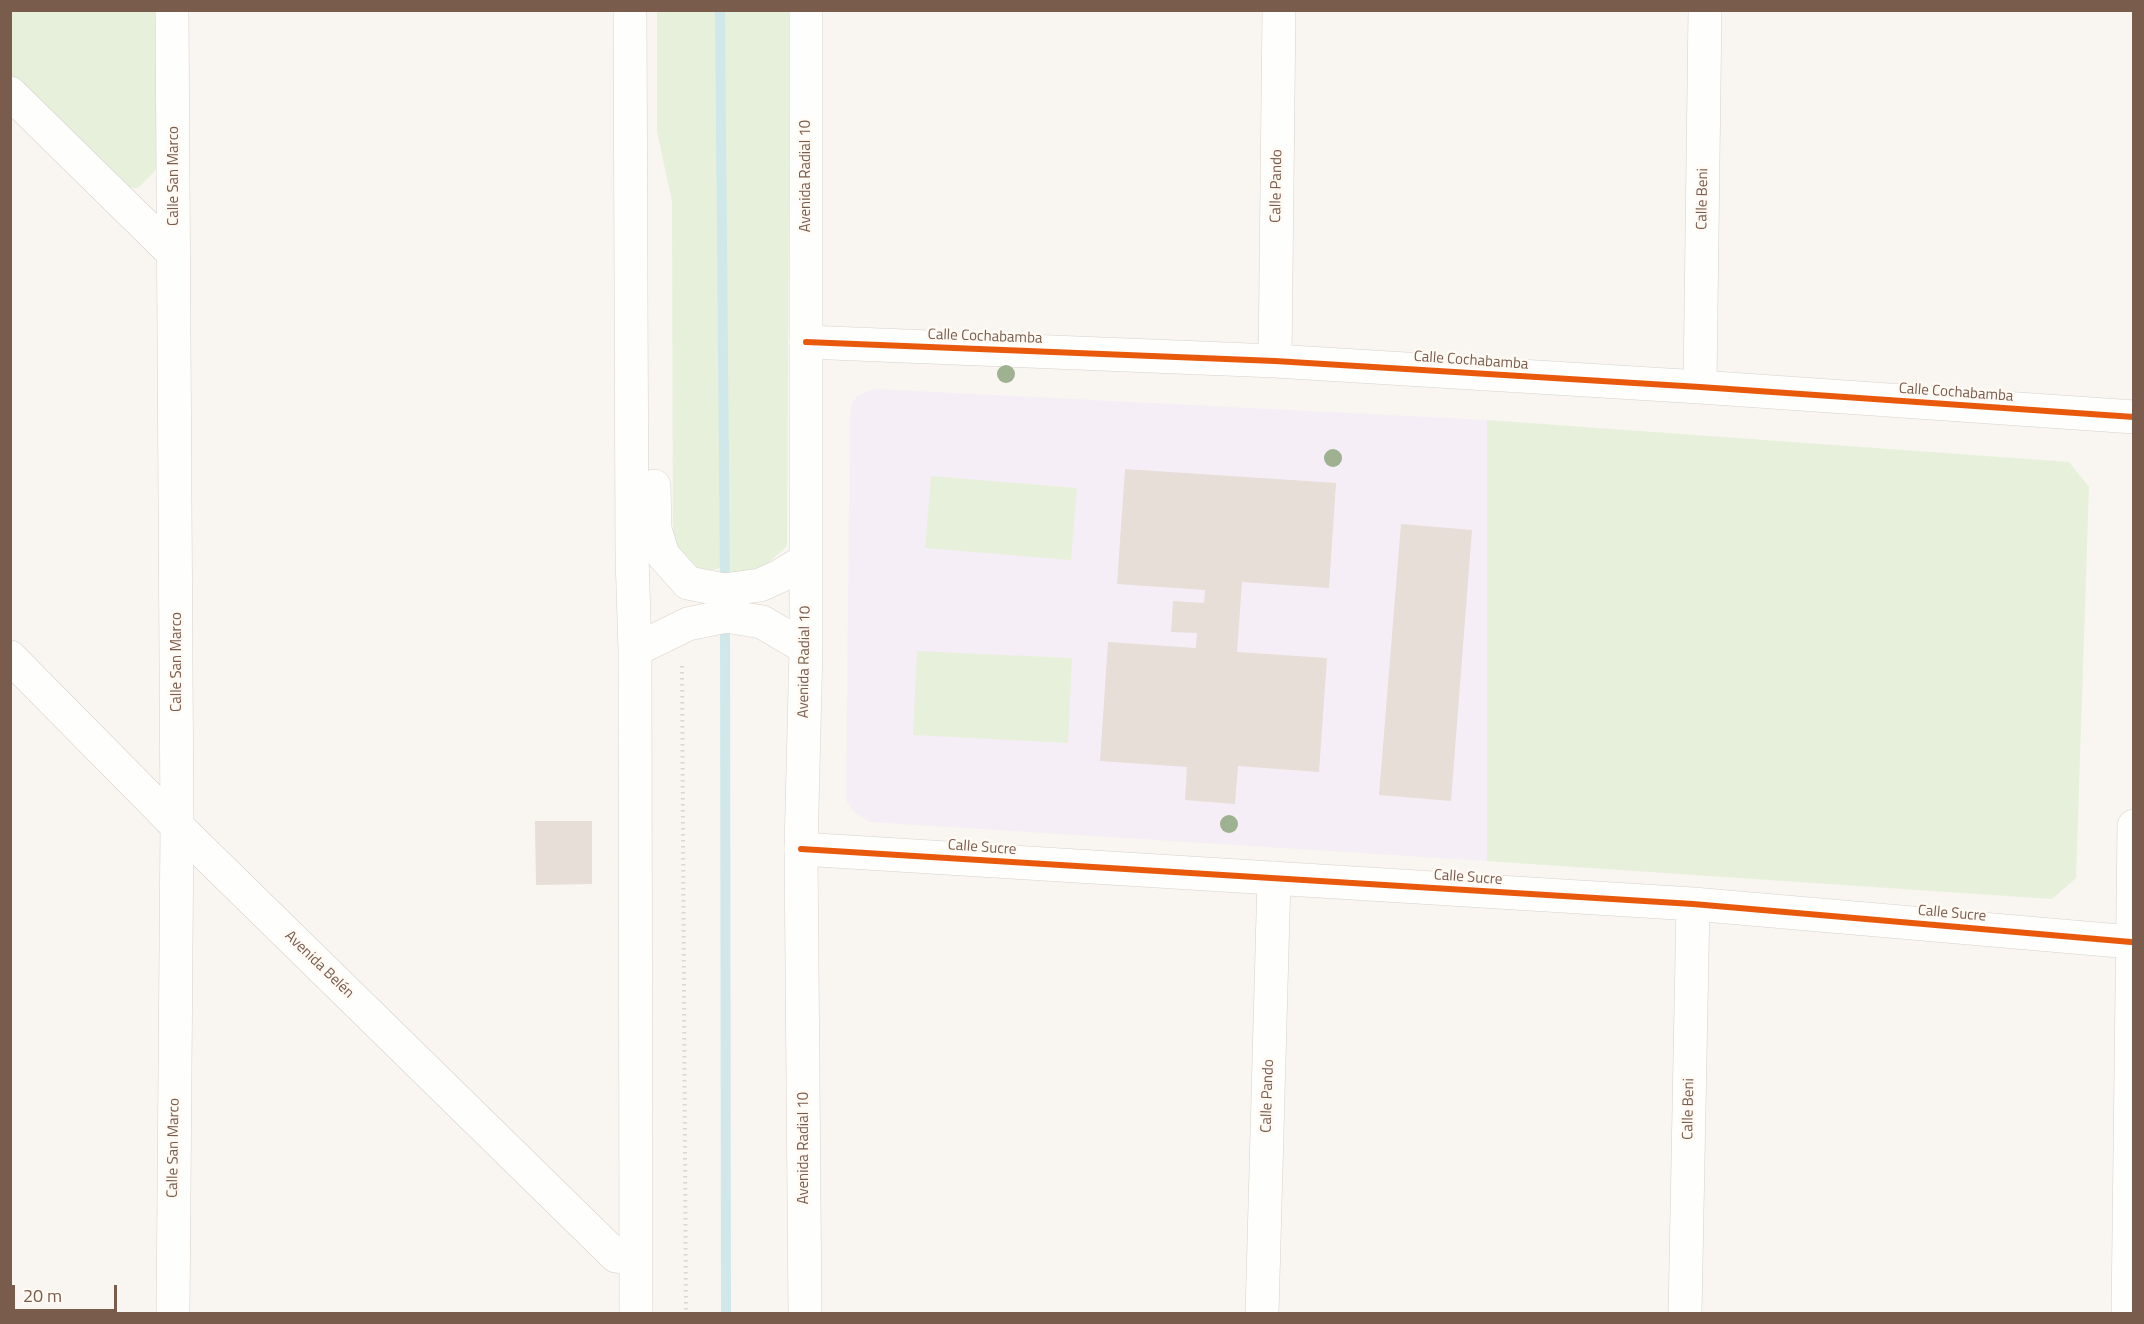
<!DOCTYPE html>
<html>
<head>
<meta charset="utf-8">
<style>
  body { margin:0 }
  #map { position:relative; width:2144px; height:1324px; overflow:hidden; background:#f9f5f0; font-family:"Titillium Web",sans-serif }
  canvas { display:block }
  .frame { position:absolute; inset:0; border:12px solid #7a5c4d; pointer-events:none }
  .scale { position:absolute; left:12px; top:1285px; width:105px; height:27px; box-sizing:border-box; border:3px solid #7a5c4d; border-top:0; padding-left:8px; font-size:18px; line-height:21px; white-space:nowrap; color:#7a5c4d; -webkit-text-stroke:4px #fffaf3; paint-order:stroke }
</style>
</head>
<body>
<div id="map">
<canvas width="2144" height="1324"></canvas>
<div class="frame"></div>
<div class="scale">20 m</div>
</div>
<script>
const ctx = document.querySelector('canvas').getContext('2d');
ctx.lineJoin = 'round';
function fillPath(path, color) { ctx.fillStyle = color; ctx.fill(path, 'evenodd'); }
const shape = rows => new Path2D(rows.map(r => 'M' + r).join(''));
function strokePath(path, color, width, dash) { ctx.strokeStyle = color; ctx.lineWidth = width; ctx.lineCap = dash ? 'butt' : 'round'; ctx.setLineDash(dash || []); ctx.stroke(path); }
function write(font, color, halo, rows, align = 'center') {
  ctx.font = font + ' "Titillium Web",sans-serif'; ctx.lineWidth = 5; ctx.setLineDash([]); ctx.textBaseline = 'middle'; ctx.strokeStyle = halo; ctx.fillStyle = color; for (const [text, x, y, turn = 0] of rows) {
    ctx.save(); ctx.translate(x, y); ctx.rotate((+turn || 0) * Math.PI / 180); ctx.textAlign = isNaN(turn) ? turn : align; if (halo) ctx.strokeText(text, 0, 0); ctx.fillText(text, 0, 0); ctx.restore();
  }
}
fillPath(shape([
  [875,389,1487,420,1487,861,870,822,855,813,846,800,850,415,852,403,858,395]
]), '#f6eef6');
fillPath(shape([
  [10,11,155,11,159,159,155,171,138,188,129,188,11,78],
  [657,11,790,11,787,546,759,571,740,577,724,567,702,573,673,549,672,201,657,132],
  [1487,420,2069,462,2089,487,2076,878,2052,899,1487,861],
  [931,476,1077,488,1071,560,925,548],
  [917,651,1072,658,1068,743,913,735]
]), '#e7f0db');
strokePath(shape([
  [720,10,725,586],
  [725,620,726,1314]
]), '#d0e8ea', 10);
fillPath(shape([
  [1125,469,1336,483,1329,588,1242,582,1237,652,1327,658,1319,772,1238,766,1235,804,1185,800,1187,767,1100,761,1108,642,1196,648,1197,633,1171,632,1173,601,1204,603,1205,590,1117,584],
  [1401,524,1472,530,1451,801,1379,795],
  [535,821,592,821,592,884,536,885]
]), '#e6ded7');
const minor = shape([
  [172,10,177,826,173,1314],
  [10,93,174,254],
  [806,342,1275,361,1700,387,2134,417],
  [1275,361,1279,10],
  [1700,387,1705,10],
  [801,849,1693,904,2131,942],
  [1262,1314,1274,878],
  [1685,1314,1693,904],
  [2128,1314,2134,826]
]);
const tertiary = shape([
  [10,657,177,826,616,1256,635,1258]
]);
const secondary = shape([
  [630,10,632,556,635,650,636,1314],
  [654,486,655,529,663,555,688,583,724,590,760,585,780,576,806,560],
  [635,650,688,624,726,616,762,622,806,648],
  [805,1314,801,849,806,648,806,10]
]);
strokePath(minor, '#d7d1cb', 34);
strokePath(tertiary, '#d7d1cb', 34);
strokePath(secondary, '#d9d2cb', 34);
strokePath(shape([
  [682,666,686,1314]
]), '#dcd5d0', 4, [1.5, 4.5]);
strokePath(minor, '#fefefd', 33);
strokePath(tertiary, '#fefefd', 33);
strokePath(secondary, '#fefefd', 33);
strokePath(shape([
  [806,342,1275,361,1700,387,2134,417],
  [801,849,1693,904,2131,942]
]), '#e8590c', 6);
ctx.fillStyle = '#9eb190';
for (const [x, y] of [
  [1006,374],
  [1333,458],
  [1229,824]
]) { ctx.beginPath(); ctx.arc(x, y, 9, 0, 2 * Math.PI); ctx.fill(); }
write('15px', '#7a5c4d', '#fffaf3', [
  ["Calle San Marco",174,176,-90],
  ["Avenida Radial 10",806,176,-90],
  ["Calle Pando",1277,186,-89],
  ["Calle Beni",1703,199,-89],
  ["Calle Cochabamba",985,337,2],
  ["Calle Cochabamba",1471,361,4],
  ["Calle Cochabamba",1956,393,4],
  ["Calle San Marco",177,662,-90],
  ["Avenida Radial 10",805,662,-89],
  ["Calle Sucre",982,848,4],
  ["Calle Sucre",1468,878,4],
  ["Calle Sucre",1952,914,5],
  ["Avenida Belén",319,965,44],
  ["Calle Pando",1268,1096,-88],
  ["Calle Beni",1689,1109,-89],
  ["Calle San Marco",174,1148,-89],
  ["Avenida Radial 10",804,1148,-90]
]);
</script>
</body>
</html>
